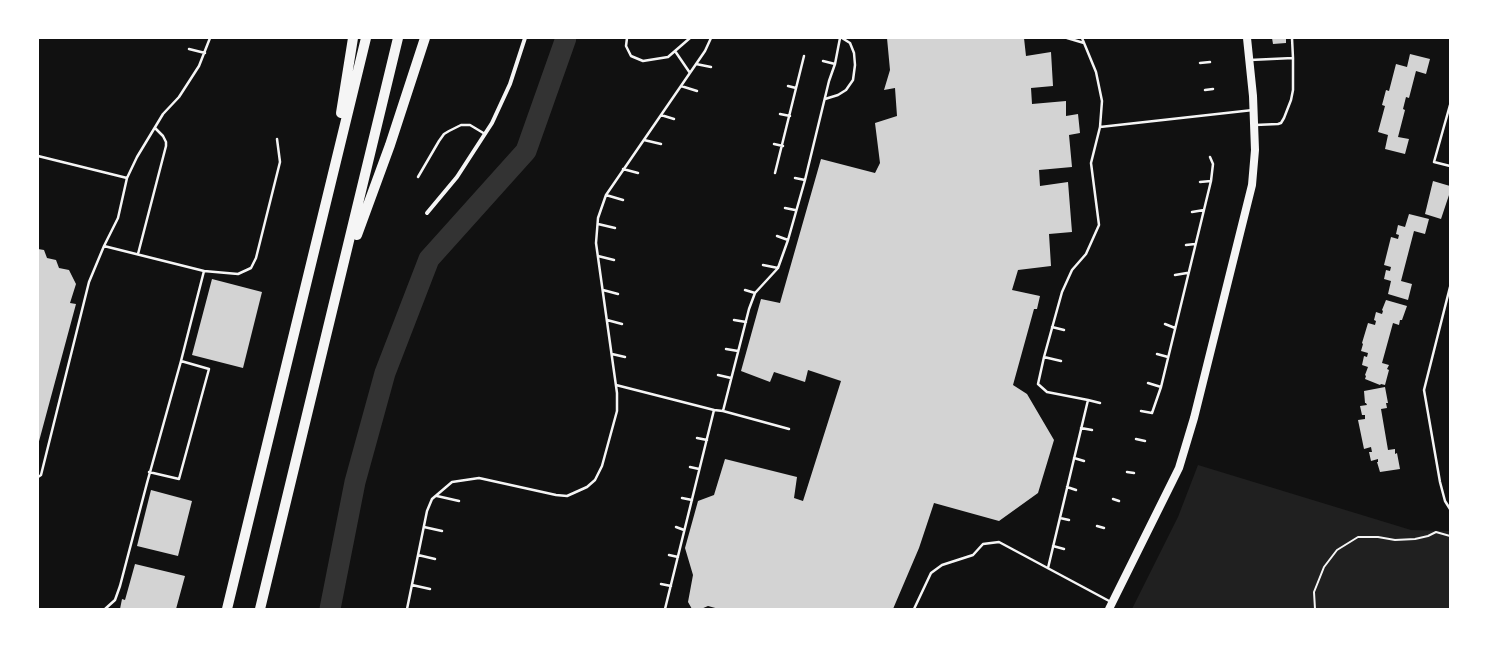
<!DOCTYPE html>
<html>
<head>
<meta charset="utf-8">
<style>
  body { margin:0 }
  #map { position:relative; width:1488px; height:647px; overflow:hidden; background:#111; font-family:Signika,sans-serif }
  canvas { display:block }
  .frame { position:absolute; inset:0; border:39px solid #fff; pointer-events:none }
</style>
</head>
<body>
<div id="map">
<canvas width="1488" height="647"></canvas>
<div class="frame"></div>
</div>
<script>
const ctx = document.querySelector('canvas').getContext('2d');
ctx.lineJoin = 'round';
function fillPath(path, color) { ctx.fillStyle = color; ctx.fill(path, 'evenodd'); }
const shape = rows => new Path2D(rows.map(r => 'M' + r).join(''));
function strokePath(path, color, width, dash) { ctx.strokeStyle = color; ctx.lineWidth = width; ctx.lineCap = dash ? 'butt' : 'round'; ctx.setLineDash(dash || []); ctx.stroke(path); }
fillPath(shape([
  [1198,465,1411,530,1450,531,1450,609,1132,609,1178,517]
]), '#202020');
strokePath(shape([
  [330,609,355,482,385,373,429,259,526,151,566,38]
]), '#333', 21);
fillPath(shape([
  [887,38,1024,38,1026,56,1051,52,1053,86,1031,88,1032,104,1066,101,1066,116,1078,114,1080,133,1069,135,1072,167,1039,170,1040,186,1068,182,1072,232,1049,234,1051,266,1018,270,1012,290,1040,296,1037,309,1034,309,1013,385,1027,394,1054,440,1038,493,999,521,934,503,919,548,893,609,719,609,708,606,701,609,692,609,688,602,693,575,685,548,698,501,714,495,725,459,797,477,794,498,803,501,841,381,808,370,805,382,774,372,770,382,741,371,761,299,780,303,821,159,875,173,880,163,875,123,897,116,895,88,884,90,890,70],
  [1272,38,1286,38,1286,43,1273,44],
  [1410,54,1430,59,1426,74,1416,71,1409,98,1406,97,1403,109,1405,110,1398,137,1409,139,1405,154,1385,149,1388,135,1378,132,1385,106,1382,105,1386,90,1389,91,1396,64,1407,67],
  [1433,181,1450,186,1450,192,1441,219,1425,214],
  [1409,214,1429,219,1425,234,1414,231,1401,281,1412,284,1408,300,1388,294,1391,281,1384,279,1386,270,1390,271,1391,267,1384,265,1391,237,1398,239,1399,235,1396,234,1398,225,1405,227],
  [38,249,44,250,47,258,56,260,59,268,69,270,76,284,70,303,76,304,38,445],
  [212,279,262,292,243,368,192,355],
  [1386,300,1407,306,1402,320,1400,320,1399,325,1393,323,1382,363,1389,365,1387,369,1389,370,1385,385,1381,384,1380,385,1365,379,1366,376,1365,375,1368,367,1362,365,1364,356,1367,357,1368,353,1361,351,1363,344,1362,343,1368,323,1375,325,1376,321,1374,320,1376,312,1382,314,1383,311,1382,310],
  [1385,387,1388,403,1386,403,1387,408,1381,409,1388,450,1395,449,1395,454,1397,453,1400,469,1380,472,1377,462,1378,462,1378,459,1371,461,1369,452,1372,452,1371,447,1364,449,1358,420,1365,419,1365,415,1362,415,1360,406,1367,405,1366,403,1365,403,1364,391],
  [151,490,192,501,178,556,137,546],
  [135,564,185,576,176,609,120,609,122,599,125,600]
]), '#d3d3d3');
strokePath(shape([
  [1315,609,1314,592,1324,567,1337,550,1358,537,1378,537,1395,540,1415,539,1428,536,1436,532,1450,536]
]), '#f5f5f5', 2);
strokePath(shape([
  [627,38,626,46,631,56,643,61,668,57,690,38],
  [1067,38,1084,43],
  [1292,38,1293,58],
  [189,49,205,53],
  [675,51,690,73],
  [1250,60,1293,58,1293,90,1291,100,1284,118,1281,123,1278,124,1255,125],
  [823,61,835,64],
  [1200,63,1210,62],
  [696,64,711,67],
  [681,86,697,91],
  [788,86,796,88],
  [1205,90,1213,89],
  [825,99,838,95,846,90,853,80,855,65,854,53,850,43,842,38],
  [1450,105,1434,162,1450,166],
  [780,114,790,116],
  [661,115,674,119],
  [1100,127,1253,110],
  [644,140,661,144],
  [774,144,783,146],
  [38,156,127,178],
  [623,169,638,173],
  [775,173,804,56],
  [418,177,439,141,444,134,449,131,461,125,470,125,485,134],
  [795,178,805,180],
  [1200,182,1211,181],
  [606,195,623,200],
  [785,208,795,210],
  [1192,212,1204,210],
  [598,224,615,228],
  [777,236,788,240],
  [1186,245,1195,244],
  [104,246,204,271,238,274,251,268,256,258,280,162,277,139],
  [138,254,166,146,166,142,163,136,155,128],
  [598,256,614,260],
  [763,265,778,268],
  [1175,275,1187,273],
  [1450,287,1424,390,1440,482,1445,501,1450,509],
  [603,290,618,294],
  [745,290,755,293],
  [607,320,622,324],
  [734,320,746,322],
  [1165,324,1175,328],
  [1052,327,1064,330],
  [726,349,738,351],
  [612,354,625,357],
  [1157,354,1168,357],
  [1044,357,1061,361],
  [718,375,731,378],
  [1148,383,1161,387],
  [616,385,714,410],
  [1088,400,1100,403],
  [723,411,789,429],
  [1141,411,1152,413,1161,387,1211,181,1213,164,1210,157],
  [1081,428,1092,430],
  [697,438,707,440],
  [1136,439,1145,441],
  [1074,458,1084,461],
  [690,467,699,469],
  [149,472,179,479,209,369,181,361],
  [1127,472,1134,473],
  [38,477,41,475,89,282,104,246,118,218,127,178,137,157,163,114,179,97,199,66,210,38],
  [1067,487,1076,490],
  [437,496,459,501],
  [682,498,692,500],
  [1113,499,1119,501],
  [1060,518,1069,520],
  [1097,526,1104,528],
  [424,527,442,531],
  [676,527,684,530],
  [1053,546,1064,549],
  [418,555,435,559],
  [669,555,678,557],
  [1048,568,1088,400,1047,392,1038,384,1044,357,1062,292,1072,270,1086,254,1099,225,1091,163,1100,127,1102,101,1096,72,1082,38],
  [661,584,671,586],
  [412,585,430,589],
  [105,609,115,600,120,586,147,483,181,361,204,271],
  [407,609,427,511,432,499,452,482,479,478,556,495,567,496,587,487,595,480,602,466,617,411,617,393,596,243,598,218,606,195,705,51,711,38],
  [665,609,714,410,723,411,749,309,755,293,778,268,788,240,805,180,829,81,835,64,840,38],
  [914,609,931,573,942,565,973,555,983,544,999,542,1111,602]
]), '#f5f5f5', 2.5);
strokePath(shape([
  [427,213,457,177,492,123,510,84,525,38]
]), '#f5f5f5', 4);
strokePath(shape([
  [1109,609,1179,468,1194,418,1252,185,1255,150,1253,96,1247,38]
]), '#f5f5f5', 8);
strokePath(shape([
  [341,113,353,38],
  [357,235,390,145,425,38],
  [227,609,366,38],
  [260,609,398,38]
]), '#f5f5f5', 10);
</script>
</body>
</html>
